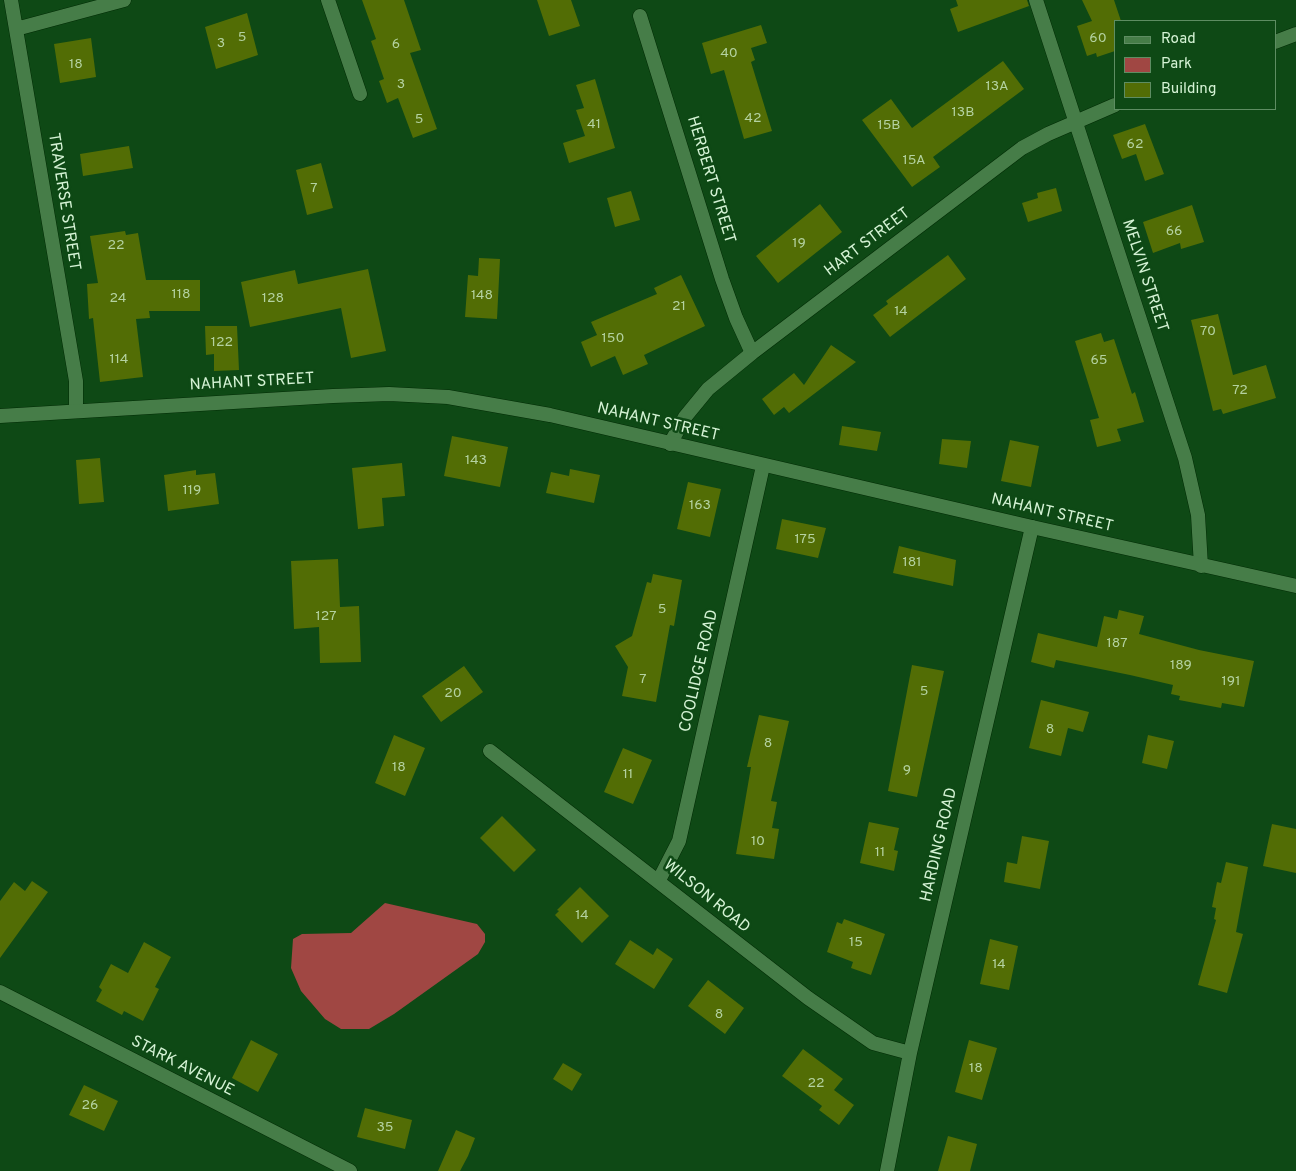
<!DOCTYPE html>
<html>
<head>
<meta charset="utf-8">
<style>
  body { margin:0 }
  #map { position:relative; width:1296px; height:1171px; overflow:hidden; background:#0e4915; font-family:Overpass,sans-serif }
  canvas { display:block }
  .legend { position:absolute; left:1114px; top:20px; width:162px; height:90px; box-sizing:border-box; background:#0e4915; border:1px solid #5e8d62; margin:0; padding:6px 9px; list-style:none; font-size:15px; color:#d5f3d5 }
  .legend li { display:flex; align-items:center; gap:10px; height:25px }
  .legend b { width:25px; border:1px solid #5e8d62 }
</style>
</head>
<body>
<div id="map">
<canvas width="1296" height="1171"></canvas>
<ul class="legend">
<li><b style="height:6px;background:#467d48"></b>Road</li>
<li><b style="height:14px;background:#a04743"></b>Park</li>
<li><b style="height:14px;background:#526d05"></b>Building</li>
</ul>
</div>
<script>
const ctx = document.querySelector('canvas').getContext('2d');
ctx.lineJoin = 'round';
function fillPath(path, color) { ctx.fillStyle = color; ctx.fill(path, 'evenodd'); }
const shape = rows => new Path2D(rows.map(r => 'M' + r).join(''));
function strokePath(path, color, width, dash) { ctx.strokeStyle = color; ctx.lineWidth = width; ctx.lineCap = dash ? 'butt' : 'round'; ctx.setLineDash(dash || []); ctx.stroke(path); }
function write(font, color, halo, rows, align = 'center') {
  ctx.font = font + ' Overpass,sans-serif'; ctx.lineWidth = 5; ctx.setLineDash([]); ctx.textBaseline = 'middle'; ctx.strokeStyle = halo; ctx.fillStyle = color; for (const [text, x, y, turn = 0] of rows) {
    ctx.save(); ctx.translate(x, y); ctx.rotate((+turn || 0) * Math.PI / 180); ctx.textAlign = isNaN(turn) ? turn : align; if (halo) ctx.strokeText(text, 0, 0); ctx.fillText(text, 0, 0); ctx.restore();
  }
}
fillPath(shape([
  [385,903,477,924,485,934,485,942,478,954,394,1014,369,1029,341,1029,325,1019,301,991,291,968,293,939,302,934,351,933]
]), '#a04743');
fillPath(shape([
  [362,0,404,0,421,50,410,53,437,129,413,138,398,98,387,103,379,81,384,79,371,41,376,39],
  [537,0,571,0,580,26,549,36],
  [956,0,1027,0,1029,6,958,32,950,9,958,6],
  [1082,0,1114,0,1121,21,1115,21,1115,51,1097,57,1096,53,1087,56,1077,26,1092,21],
  [247,13,258,55,216,69,205,27],
  [761,25,767,43,751,48,755,60,751,62,772,131,744,139,724,70,711,74,702,43],
  [91,38,96,77,60,83,54,44],
  [1003,61,1024,89,933,157,940,167,912,187,862,120,891,99,912,128],
  [595,79,615,148,569,163,563,143,585,136,576,110,584,108,576,85],
  [1145,124,1164,174,1145,181,1136,154,1122,159,1113,135],
  [129,146,133,168,83,176,80,154],
  [321,163,333,208,307,215,296,170],
  [1056,188,1062,211,1028,222,1022,203,1038,198,1037,193],
  [631,191,640,220,615,227,607,198],
  [820,204,842,232,778,283,756,256],
  [1192,205,1204,242,1181,249,1180,243,1153,253,1143,222],
  [125,231,126,235,138,233,146,280,200,280,200,311,149,311,150,318,136,319,143,377,100,382,93,318,89,319,87,284,98,283,90,236],
  [948,255,966,279,890,337,873,315,888,304,886,301],
  [479,258,500,259,497,319,465,317,468,275,478,276],
  [368,269,386,351,351,358,341,308,250,327,241,282,295,270,298,284],
  [681,275,705,326,644,355,648,364,623,375,615,356,591,367,581,342,597,335,591,322,657,294,654,288],
  [1218,314,1233,375,1266,365,1276,398,1223,414,1221,409,1213,411,1191,320],
  [205,326,237,326,239,370,214,371,214,354,206,355],
  [1101,333,1104,342,1114,339,1132,394,1135,392,1144,422,1117,429,1121,441,1097,447,1090,420,1099,418,1075,341],
  [831,345,856,362,789,413,784,407,774,415,762,399,794,373,804,385],
  [842,426,881,432,877,451,839,445],
  [452,436,508,447,500,487,444,476],
  [942,439,971,441,967,468,939,464],
  [1010,440,1039,446,1031,487,1001,481],
  [100,458,104,502,79,504,76,460],
  [402,463,405,496,382,498,384,526,358,529,352,468],
  [570,469,600,475,594,503,546,493,551,472,569,476],
  [196,470,196,475,215,473,219,504,168,511,164,475],
  [688,482,721,489,710,537,677,529],
  [782,519,826,528,818,558,776,549],
  [899,546,956,560,953,586,893,573],
  [338,559,340,607,359,606,361,662,320,663,319,627,294,629,291,561],
  [653,574,682,580,674,626,670,625,656,702,622,696,628,667,615,646,632,636,647,582,651,583],
  [1119,610,1144,616,1139,634,1199,650,1254,661,1244,707,1222,703,1221,708,1179,700,1180,696,1171,694,1173,685,1130,675,1056,660,1054,668,1031,662,1038,633,1097,647,1104,616,1117,619],
  [912,665,944,671,917,797,888,791],
  [464,666,483,692,441,722,422,696],
  [1041,700,1089,712,1083,732,1068,728,1061,756,1029,748],
  [759,715,789,721,771,801,777,802,772,828,779,829,774,859,736,854,751,767,747,767],
  [394,735,425,748,405,796,375,783],
  [1148,735,1174,741,1167,769,1142,763],
  [623,748,652,760,633,804,604,792],
  [502,816,536,850,514,872,480,838],
  [869,822,899,828,894,850,898,851,894,871,860,863],
  [1272,824,1296,829,1296,873,1263,866],
  [1022,836,1049,841,1040,889,1004,882,1007,862,1017,864],
  [1226,862,1248,867,1236,932,1243,934,1227,993,1198,985,1216,920,1214,919,1216,908,1212,907,1217,882,1221,883],
  [32,881,48,892,0,958,0,901,14,882,25,891],
  [580,887,609,916,582,943,555,915,559,911,557,910],
  [844,919,885,934,871,975,851,968,853,962,827,952,837,922,842,924],
  [990,939,1018,946,1009,990,980,984],
  [630,940,653,955,657,948,673,959,654,989,615,964],
  [144,942,171,957,155,987,159,989,143,1021,124,1011,122,1015,96,1001,102,990,99,987,111,964,128,973],
  [708,980,744,1008,725,1034,688,1006],
  [251,1040,278,1054,258,1092,232,1078],
  [969,1040,997,1048,982,1100,955,1092],
  [803,1049,843,1079,834,1090,854,1105,839,1125,819,1110,822,1106,782,1076],
  [563,1063,582,1074,572,1091,553,1079],
  [84,1085,118,1101,104,1131,69,1115],
  [365,1108,412,1120,405,1149,357,1137],
  [456,1130,475,1138,468,1156,460,1171,438,1171],
  [948,1136,977,1144,970,1171,938,1171]
]), '#526d05');
const minor = shape([
  [11,0,76,381,76,411],
  [328,0,360,94],
  [1036,0,1185,458,1198,515,1201,566],
  [640,16,722,279,736,318,752,353],
  [16,29,124,0],
  [1275,42,1296,34],
  [670,444,685,417,708,389,752,353,1022,148,1048,134,1115,105],
  [490,751,808,998,873,1043,910,1053],
  [659,880,679,841,763,466],
  [0,992,350,1171],
  [887,1171,910,1053,1032,527]
]);
const secondary = shape([
  [0,416,333,396,389,394,448,397,550,415,1032,527,1296,586]
]);
strokePath(minor, '#002c05', 15);
strokePath(secondary, '#002c05', 15);
strokePath(minor, '#467d48', 14);
strokePath(secondary, '#467d48', 14);
write('14px', '#b4d2a1', null, [
  ["5",242,38],
  ["60",1098,39],
  ["3",221,44],
  ["6",396,45],
  ["40",729,54],
  ["18",76,65],
  ["3",401,85],
  ["13A",997,87],
  ["13B",963,113],
  ["42",753,119],
  ["5",419,120],
  ["41",594,125],
  ["15B",889,126],
  ["62",1135,145],
  ["15A",914,161],
  ["7",314,189],
  ["66",1174,232],
  ["19",799,244],
  ["22",116,246],
  ["118",181,295],
  ["148",482,296],
  ["24",118,299],
  ["128",273,299],
  ["21",679,307],
  ["14",901,312],
  ["70",1208,332],
  ["150",613,339],
  ["122",222,343],
  ["114",119,360],
  ["65",1099,361],
  ["72",1240,391],
  ["143",476,461],
  ["119",192,491],
  ["163",700,506],
  ["175",805,540],
  ["181",912,563],
  ["5",662,610],
  ["127",326,617],
  ["187",1117,644],
  ["189",1181,666],
  ["7",643,680],
  ["191",1231,682],
  ["5",924,692],
  ["20",453,694],
  ["8",1050,730],
  ["8",768,744],
  ["18",399,768],
  ["9",907,771],
  ["11",628,775],
  ["10",758,842],
  ["11",880,853],
  ["14",582,916],
  ["15",856,943],
  ["14",999,965],
  ["8",719,1015],
  ["18",976,1069],
  ["22",816,1084],
  ["26",90,1106],
  ["35",385,1128]
]);
write('16px', '#d5f3d5', '#0e4915', [
  ["HERBERT STREET",710,180,73],
  ["TRAVERSE STREET",63,202,81],
  ["HART STREET",868,243,-37],
  ["MELVIN STREET",1144,276,72],
  ["NAHANT STREET",252,383,-3],
  ["NAHANT STREET",658,423,13],
  ["NAHANT STREET",1052,514,13],
  ["COOLIDGE ROAD",700,671,-77],
  ["HARDING ROAD",940,845,-77],
  ["WILSON ROAD",706,897,39],
  ["STARK AVENUE",182,1067,27]
]);
</script>
</body>
</html>
